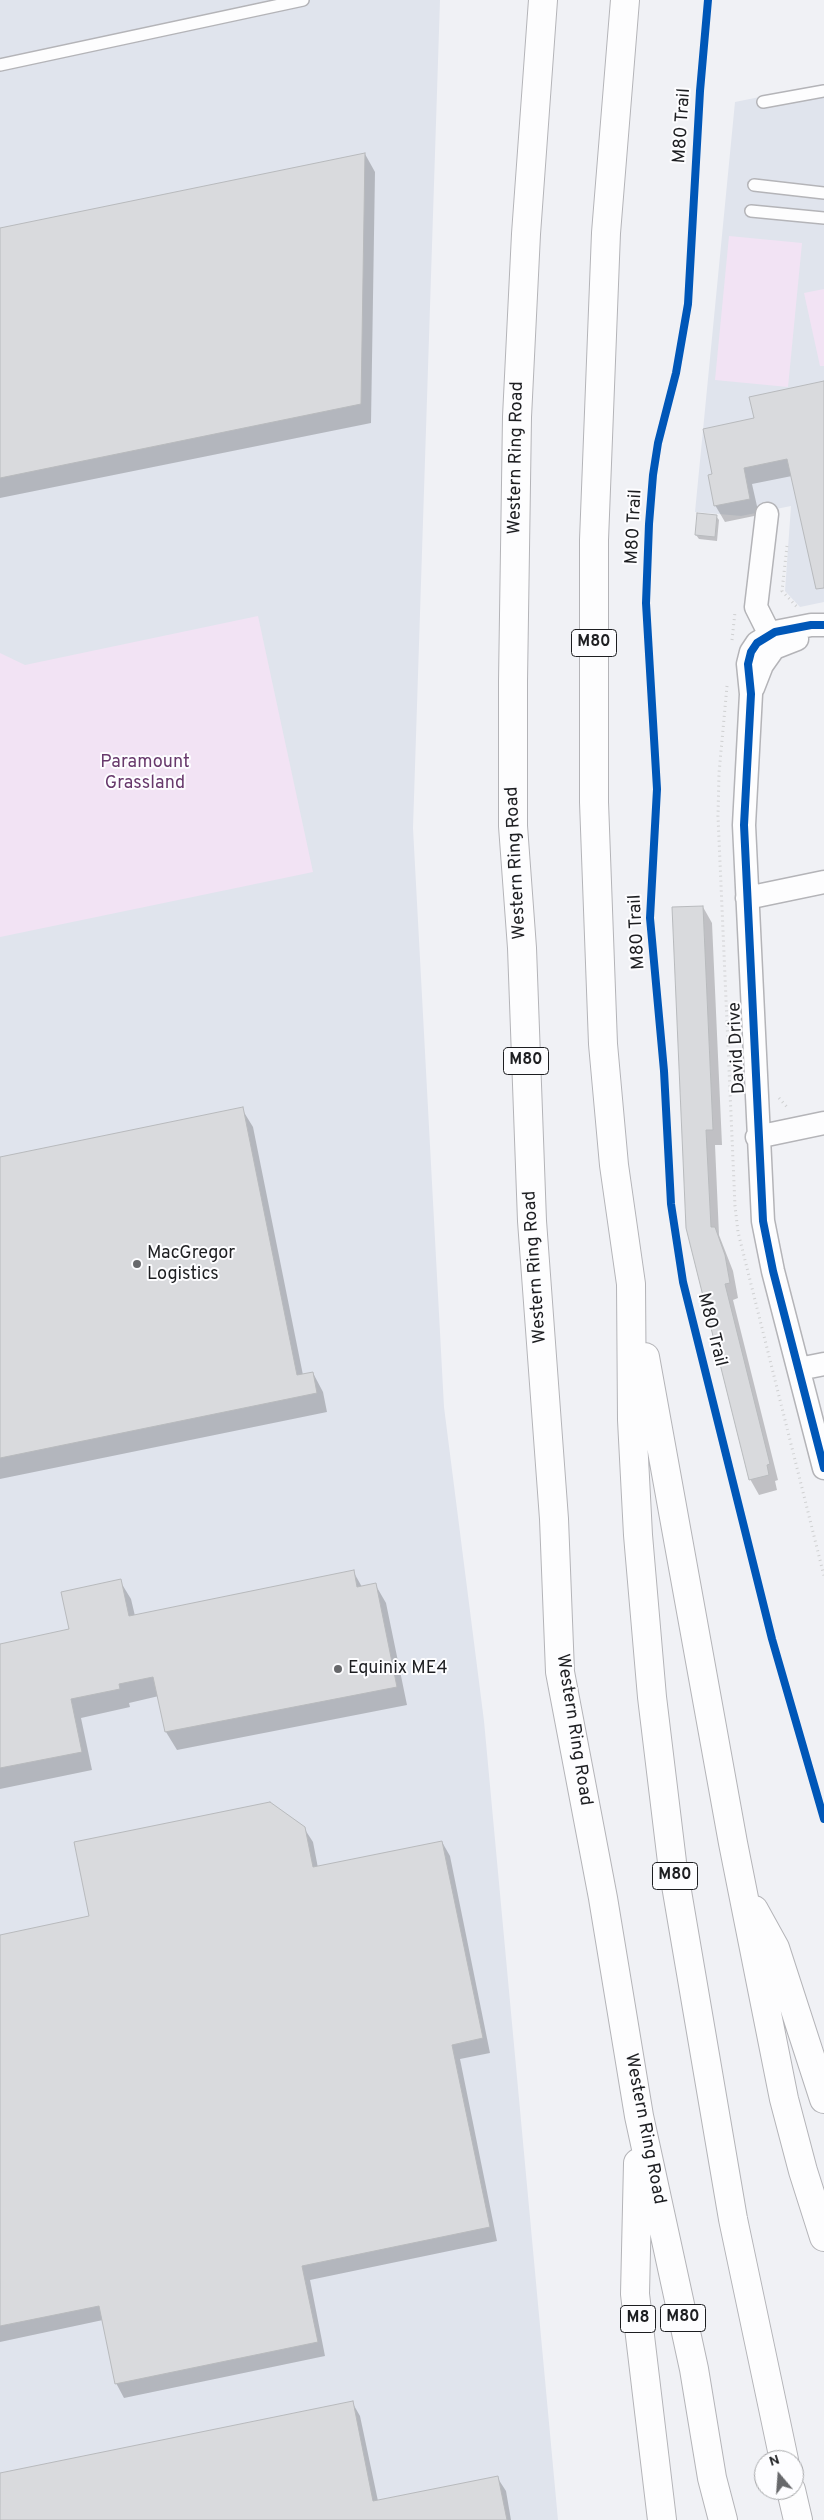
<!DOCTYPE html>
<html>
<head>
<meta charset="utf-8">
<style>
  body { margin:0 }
  #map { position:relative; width:824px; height:2520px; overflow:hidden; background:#f0f1f5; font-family:Overpass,sans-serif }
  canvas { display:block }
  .north { position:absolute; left:754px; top:2450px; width:50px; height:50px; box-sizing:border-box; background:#fdfdff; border:1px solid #a3a4a6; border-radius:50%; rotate:342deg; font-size:14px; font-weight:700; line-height:20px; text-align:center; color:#1d1e21 }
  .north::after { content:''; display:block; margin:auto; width:18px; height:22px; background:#67686b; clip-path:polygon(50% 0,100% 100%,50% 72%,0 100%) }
</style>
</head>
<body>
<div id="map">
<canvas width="824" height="2520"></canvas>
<div class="north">N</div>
</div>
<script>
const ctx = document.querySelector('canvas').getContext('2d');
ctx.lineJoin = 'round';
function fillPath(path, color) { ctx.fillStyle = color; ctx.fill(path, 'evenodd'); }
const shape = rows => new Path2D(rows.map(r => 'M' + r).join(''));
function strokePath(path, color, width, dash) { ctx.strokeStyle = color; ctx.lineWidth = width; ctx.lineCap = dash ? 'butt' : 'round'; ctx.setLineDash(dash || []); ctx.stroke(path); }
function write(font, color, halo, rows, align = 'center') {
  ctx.font = font + ' Overpass,sans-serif'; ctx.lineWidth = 4; ctx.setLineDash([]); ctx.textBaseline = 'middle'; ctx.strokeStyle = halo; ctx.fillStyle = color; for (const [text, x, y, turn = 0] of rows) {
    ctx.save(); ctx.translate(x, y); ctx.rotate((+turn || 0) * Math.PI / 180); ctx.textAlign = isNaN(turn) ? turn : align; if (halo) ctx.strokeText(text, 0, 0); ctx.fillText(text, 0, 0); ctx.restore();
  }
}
fillPath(shape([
  [0,0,440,0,413,828,444,1407,484,1721,558,2520,0,2520],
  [824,84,824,602,800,607,785,591,791,506,741,516,695,512,735,102]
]), '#e0e4ed');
fillPath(shape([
  [729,236,802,243,788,387,715,380],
  [824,289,824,366,820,366,804,293],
  [258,616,313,872,0,937,0,653,25,665]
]), '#f2e3f4');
fillPath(shape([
  [365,154,375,172,371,423,0,498,0,229],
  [824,382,824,582,792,476,752,484,759,515,725,522,715,505,714,475,755,419],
  [716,516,719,520,717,541,699,539,696,535],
  [703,907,712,923,722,1145,715,1145,719,1235,733,1271,738,1298,733,1300,778,1480,775,1481,777,1490,759,1495,750,1479,688,1228],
  [242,1109,253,1127,303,1375,313,1373,323,1392,327,1412,0,1479,0,1158],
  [353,1571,362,1587,375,1584,386,1603,407,1705,177,1750,166,1732,159,1696,129,1703,130,1707,81,1718,92,1770,0,1789,0,1645,71,1630,120,1581,131,1599,135,1616],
  [304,1828,313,1842,318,1868,442,1842,450,1856,490,2053,460,2059,497,2241,310,2280,325,2356,124,2398,116,2383,103,2320,0,2342,0,1936,91,1917],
  [352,2402,360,2416,378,2501,497,2477,506,2491,511,2520,0,2520,0,2474]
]), '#0003');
const building = shape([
  [365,153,361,404,0,478,0,228,365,153],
  [824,381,824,588,816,589,787,459,744,468,750,499,714,506,708,475,712,474,703,429,754,418,749,397,824,381],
  [697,513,717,515,715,537,695,535,697,513],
  [703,906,713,1130,706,1130,711,1227,715,1227,725,1255,730,1283,725,1284,770,1464,767,1465,769,1475,749,1480,686,1228,672,907,703,906],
  [243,1107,297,1375,313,1372,317,1393,0,1458,0,1157,243,1107],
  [354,1570,357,1587,376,1583,397,1687,165,1732,153,1677,119,1684,120,1689,71,1699,82,1752,0,1768,0,1644,69,1629,61,1592,121,1579,129,1616,354,1570],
  [270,1802,305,1827,313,1867,442,1841,483,2038,452,2045,490,2227,302,2266,318,2342,115,2384,99,2306,0,2326,0,1935,89,1916,74,1842,270,1802],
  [353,2401,373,2501,498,2476,507,2520,0,2520,0,2473,353,2401]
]);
fillPath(building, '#d9dadd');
strokePath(building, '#b8babd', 1);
const lane = shape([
  [0,65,303,0],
  [763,102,824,91],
  [754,185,824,193],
  [751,211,824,218]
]);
const street = shape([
  [767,514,756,607,768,631,782,643],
  [824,625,811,625,775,632,757,643,751,652,748,664,751,694,744,825,763,1221,773,1271,824,1468],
  [753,688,762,665,774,648,797,639],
  [747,898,824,882],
  [757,1137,824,1123],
  [799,1369,824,1364]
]);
const highway = shape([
  [543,0,526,234,517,417,513,681,513,826,522,948,532,1221,554,1519,560,1672,603,1898,639,2116,694,2369,712,2478,723,2520],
  [625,0,606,233,594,540,594,802,603,1044,614,1165,631,1284,632,1420,638,1535,652,1697,672,1862,733,2219,784,2460],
  [645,1357,733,1843,784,2099,803,2171,824,2237],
  [754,1910,775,1948,824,2099],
  [638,2163,635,2294,662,2520],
  [791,2490,798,2520]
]);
strokePath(lane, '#b4b4b8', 14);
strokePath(street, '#b4b4b8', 25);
strokePath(highway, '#b4b4b8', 30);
strokePath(shape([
  [787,546,782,591,797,607],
  [732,640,735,612],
  [727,686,719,773,718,816,735,1206,738,1232,824,1576],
  [779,1098,788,1108]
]), '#cfd0d1', 3, [1, 4]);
strokePath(lane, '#fdfdfe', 11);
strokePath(street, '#fdfdfe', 22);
strokePath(highway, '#fdfdfe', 28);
strokePath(shape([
  [708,0,700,91,688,304,676,373,658,443,653,475,649,524,646,603,657,789,650,918,664,1071,671,1204,683,1282,772,1639,824,1819],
  [824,625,811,625,775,632,757,643,751,652,748,664,751,694,744,825,763,1221,773,1271,824,1468]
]), '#0057b8', 8);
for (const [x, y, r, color] of [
  [137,1264,5,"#67686b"],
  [338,1669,5,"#67686b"]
]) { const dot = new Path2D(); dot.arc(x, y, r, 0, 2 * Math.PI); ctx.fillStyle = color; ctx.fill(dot); strokePath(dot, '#fdfdff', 2); }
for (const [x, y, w] of [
  [594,643,45],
  [526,1061,45],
  [675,1876,45],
  [683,2318,45],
  [638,2319,35]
]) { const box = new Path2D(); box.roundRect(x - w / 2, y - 13.5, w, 27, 4); ctx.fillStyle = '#fdfdff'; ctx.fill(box); strokePath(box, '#1d1e21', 1); }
write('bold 16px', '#1d1e21', null, [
  ["M80",594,643],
  ["M80",526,1061],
  ["M80",675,1876],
  ["M80",683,2318],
  ["M8",638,2319]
]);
write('18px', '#1d1e21', '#fdfdff', [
  ["M80 Trail",683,126,-86],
  ["Western Ring Road",517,458,-89],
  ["M80 Trail",635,527,-87],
  ["Western Ring Road",517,863,-93],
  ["M80 Trail",638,932,-93],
  ["David Drive",738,1048,-93],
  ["Western Ring Road",536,1267,-94],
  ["M80 Trail",711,1330,76],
  ["Western Ring Road",573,1730,81],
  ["Western Ring Road",644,2129,79]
]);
write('18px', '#68396c', '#fdfdff', [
  ["Paramount",145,763],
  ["Grassland",145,784]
]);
write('18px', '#1d1e21', '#fdfdff', [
  ["MacGregor",147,1254],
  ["Logistics",147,1275],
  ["Equinix ME4",348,1669]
], 'left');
</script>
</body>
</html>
